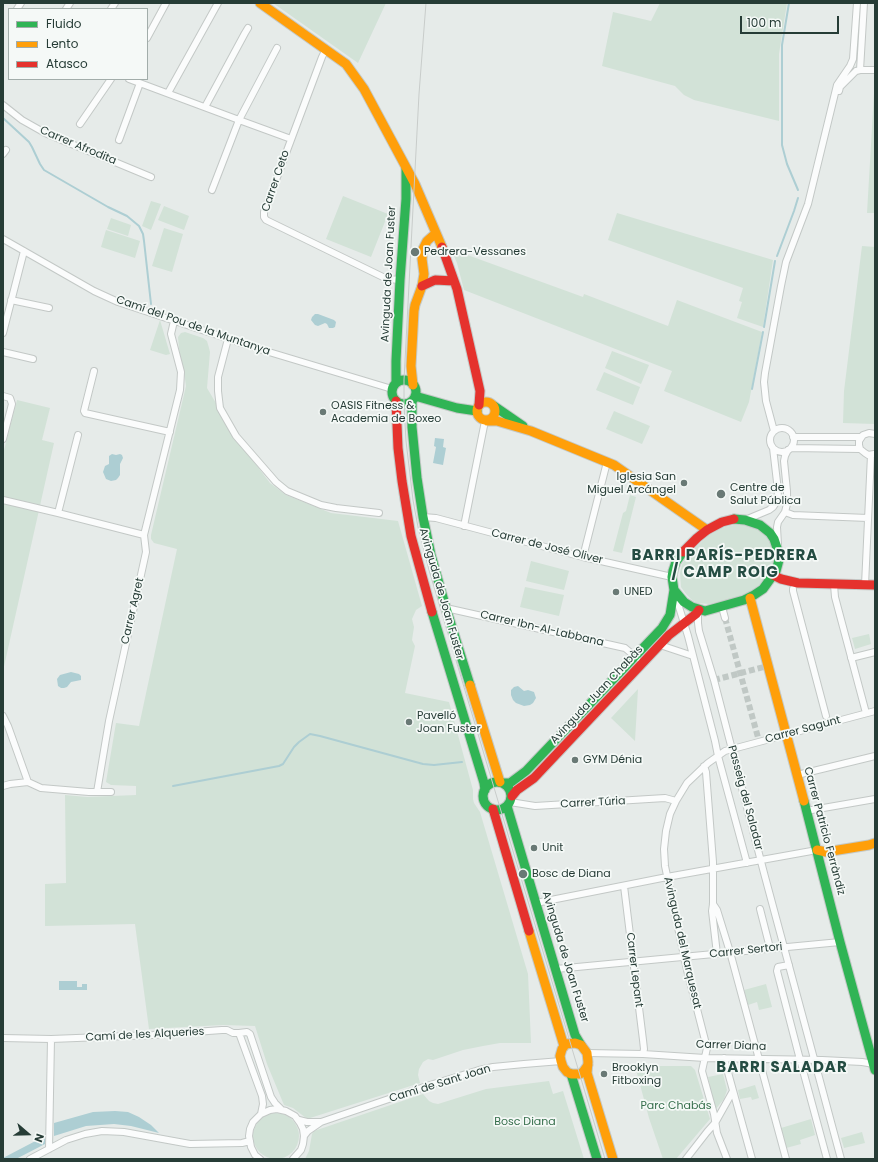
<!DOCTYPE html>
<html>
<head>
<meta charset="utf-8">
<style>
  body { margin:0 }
  #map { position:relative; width:878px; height:1162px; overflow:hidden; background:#e6ebe9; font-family:Poppins,sans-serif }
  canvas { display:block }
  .frame { position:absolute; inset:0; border:4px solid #263c36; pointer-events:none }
  .legend { position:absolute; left:8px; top:8px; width:140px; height:72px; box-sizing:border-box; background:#f5f9f7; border:1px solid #a2adaa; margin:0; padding:5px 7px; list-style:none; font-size:12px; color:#263c36 }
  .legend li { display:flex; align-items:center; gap:8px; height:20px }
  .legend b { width:20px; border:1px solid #a2adaa }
  .north { position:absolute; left:8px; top:1114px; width:40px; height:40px; -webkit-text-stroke:3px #f5f9f7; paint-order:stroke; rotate:110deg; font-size:11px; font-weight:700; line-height:16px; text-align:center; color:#263c36 }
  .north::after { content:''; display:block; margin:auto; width:14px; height:18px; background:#263c36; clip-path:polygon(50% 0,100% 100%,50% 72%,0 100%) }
  .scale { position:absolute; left:740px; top:16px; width:99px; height:18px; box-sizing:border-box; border:2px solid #263c36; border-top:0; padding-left:5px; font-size:12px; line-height:14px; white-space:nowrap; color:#263c36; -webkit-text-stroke:3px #f5f9f7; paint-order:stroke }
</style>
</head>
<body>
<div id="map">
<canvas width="878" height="1162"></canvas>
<div class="frame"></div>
<ul class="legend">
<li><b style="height:5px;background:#30b455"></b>Fluido</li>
<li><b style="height:5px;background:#ff9f0a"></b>Lento</li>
<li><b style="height:5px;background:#e5322d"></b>Atasco</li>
</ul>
<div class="north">N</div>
<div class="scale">100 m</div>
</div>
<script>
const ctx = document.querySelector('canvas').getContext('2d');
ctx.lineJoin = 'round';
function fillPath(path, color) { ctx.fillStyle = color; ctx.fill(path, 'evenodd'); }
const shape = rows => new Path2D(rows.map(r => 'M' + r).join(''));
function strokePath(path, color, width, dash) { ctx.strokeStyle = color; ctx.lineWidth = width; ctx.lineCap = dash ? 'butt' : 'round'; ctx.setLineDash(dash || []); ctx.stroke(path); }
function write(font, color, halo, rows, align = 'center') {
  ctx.font = font + ' Poppins,sans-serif'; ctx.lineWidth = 3.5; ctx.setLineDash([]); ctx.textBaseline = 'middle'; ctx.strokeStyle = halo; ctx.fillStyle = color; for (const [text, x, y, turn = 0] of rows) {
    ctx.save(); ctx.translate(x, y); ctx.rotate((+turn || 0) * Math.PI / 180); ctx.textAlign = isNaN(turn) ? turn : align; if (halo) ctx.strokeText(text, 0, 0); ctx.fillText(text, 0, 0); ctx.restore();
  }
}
fillPath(shape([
  [273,3,386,3,358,63],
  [660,3,787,3,779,54,779,121,694,100,684,95,675,86,602,66,613,12,651,21],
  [875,76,875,213,867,213],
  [343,196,388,214,371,257,326,239],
  [151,201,161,204,151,230,142,226],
  [164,206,189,216,184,230,158,220],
  [617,213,773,260,763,327,737,318,742,302,739,301,743,288,608,240],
  [111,218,131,225,128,236,107,229],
  [164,228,183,234,172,272,152,266],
  [106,230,140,241,135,258,101,247],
  [862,246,875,247,875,424,843,423,844,391],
  [451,249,583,297,584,294,668,326,677,300,762,332,749,402,741,422,664,391,672,371,464,290,457,263],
  [160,320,170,354,166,355,150,350],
  [185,332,203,338,207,341,209,348,210,352,207,388,239,442,270,483,286,495,331,513,398,521,422,606,416,610,412,619,414,627,412,640,415,646,405,693,449,702,473,790,473,799,474,803,480,812,528,974,531,1043,500,1043,483,1046,463,1050,433,1060,428,1059,423,1062,419,1069,418,1075,420,1083,310,1118,306,1118,293,1108,284,1105,267,1064,255,1026,223,1025,149,1029,135,924,45,926,45,884,66,883,65,795,87,797,136,795,136,786,111,785,106,782,116,723,139,726,177,549,154,543,151,539,151,535,186,386,184,372,180,360,178,337,181,333],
  [612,351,649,365,641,384,605,368],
  [604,372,640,387,633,405,596,390],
  [17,400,50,408,42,440,54,443,3,671,3,454],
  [614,411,650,426,642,444,606,429],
  [630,495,636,497,622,553,613,551,623,513,626,511],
  [738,524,749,525,759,530,767,537,772,545,775,556,771,569,768,576,754,590,734,598,709,604,697,603,692,600,686,594,681,587,680,573,682,564,694,549,708,536,721,528],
  [531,561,569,571,564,590,526,581],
  [525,587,564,595,559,616,520,607],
  [869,634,871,644,855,649,852,638],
  [617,679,620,681,533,774,531,772],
  [638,689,635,741,611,718],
  [766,984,772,1007,759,1010,757,1002,748,1005,744,990],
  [635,1066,691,1066,695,1070,710,1119,676,1159,663,1159,649,1118],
  [723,1074,727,1090,724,1099,715,1110,708,1077],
  [549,1081,553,1094,563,1091,584,1159,305,1159,309,1151,312,1134,314,1131,423,1094,429,1101,433,1103,438,1104,486,1089],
  [755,1085,759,1098,752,1100,751,1097,740,1099,738,1090],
  '253 1136a23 23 0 1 1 46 0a23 23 0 1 1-46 0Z',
  [811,1119,815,1135,800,1140,801,1144,786,1148,781,1128],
  [862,1132,865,1143,844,1148,841,1138]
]), '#d2e2d7');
fillPath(shape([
  [315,314,318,314,334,320,336,322,335,327,333,328,329,328,327,324,325,323,318,326,315,325,311,320,312,317],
  [435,438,444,439,443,447,446,448,443,465,433,463,436,447,434,446],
  [112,454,116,455,120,454,122,455,123,458,120,464,120,475,118,478,116,480,111,481,106,479,103,472,105,466,109,464,109,456],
  [71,672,79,674,81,676,81,680,71,682,67,687,64,688,61,688,58,686,57,679,60,675],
  [518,686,524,691,528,690,534,692,536,698,533,703,530,705,524,706,516,703,513,700,511,695,511,690,514,687],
  [59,981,77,981,77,987,82,987,82,984,87,984,87,990,59,990],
  [115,1111,128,1112,139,1117,151,1125,159,1133,131,1126,114,1124,86,1126,54,1136,54,1123,93,1112],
  [45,1136,45,1144,16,1159,3,1159,3,1158]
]), '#adced3');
strokePath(shape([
  [789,3,782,45,782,145,787,164,798,190],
  [3,118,29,142,32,147,40,164,44,170,108,207,127,216,139,226,143,234,144,241,151,304],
  [777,256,794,211,798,198],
  [764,327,775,261],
  [752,389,763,332],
  [173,786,279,766,283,764,294,747,299,742,310,734,320,736,423,764,434,765,462,762]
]), '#adced3', 2);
strokePath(shape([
  [725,618,759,741],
  [714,680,768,666]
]), '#c0c8c5', 6, [6, 3]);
const street = shape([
  [17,9,21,3],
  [66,9,70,3],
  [111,9,115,3],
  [147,38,166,3],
  [326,49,322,57,264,212,264,217,266,220,387,279,400,280],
  [860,70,864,3],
  [860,70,875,70],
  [129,79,239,120,291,139],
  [839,91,840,87,856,71,860,70],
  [168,93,218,3],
  [3,105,22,120,45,133,151,177],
  [205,107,245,33,248,28],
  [80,124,111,79],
  [119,140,140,83],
  [3,154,6,150],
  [212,190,239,120,277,48],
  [3,239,94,291,118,302,259,349,392,389],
  [11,300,49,308],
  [3,333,24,251],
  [228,339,218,377,218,391,220,408,236,436,276,482,287,491,321,505,336,508,379,513],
  [3,352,33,359],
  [94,371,84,411,85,413,170,432],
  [3,396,10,398,12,404,3,439],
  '770 440a12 12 0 1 1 24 0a12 12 0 1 1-24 0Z',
  [774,431,766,401,764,382,765,373,781,286,786,262,808,204,837,85,850,66,853,59,857,3],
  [793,437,861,437],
  [791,448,860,449],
  [874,454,868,455,865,453,860,449,859,445,859,441,863,435,869,433,875,434],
  [3,500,58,513,144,535],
  [785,512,793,515,868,518],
  [58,513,78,435],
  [423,517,436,518,583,557,672,577],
  [745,520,769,510,773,507,777,501,778,497,777,482,773,448],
  [464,526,485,421],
  [778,545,777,527,778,522,785,512,787,504,787,491,784,461,785,456,788,450],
  [583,557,607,462],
  [834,585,835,597,866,713],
  [865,585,871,455],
  [793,589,793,591,826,716],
  [675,594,688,636,715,741,718,756,747,863],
  [722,607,725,618],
  [446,608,625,648,637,658],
  [698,611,698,623,699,631,714,680,764,873,841,1159],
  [660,645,693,656],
  [851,658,875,652],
  [3,716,8,726,28,782],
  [704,766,706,772,713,862,713,904,712,911,717,954],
  [797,775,875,756],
  [3,786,10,784,28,782,41,788,89,792,111,792],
  [97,792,109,721,146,552,144,535,180,390,181,372,171,334,174,321],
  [510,802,535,806,665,798,676,801],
  [806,811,875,799],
  [624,886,643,1040,644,1049,643,1054],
  [536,903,667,877,817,850],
  [713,904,717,910,730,952,786,1159],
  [760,909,770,948],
  [789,965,778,967,777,971,798,1052,827,1159],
  [556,969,840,942],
  [239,1033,262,1096,263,1104,261,1114],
  [3,1038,51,1039,153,1035,222,1030,227,1030,233,1033,239,1033,247,1032,250,1034,271,1097,275,1103,281,1109],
  [587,1053,643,1054,705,1058,822,1060,862,1062,874,1064],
  [724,1058,752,1159],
  [299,1120,307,1122,320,1122],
  [304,1136,308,1131,321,1122,430,1085,479,1070,493,1067,524,1064,561,1061],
  [49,1149,51,1039],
  [30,1159,66,1140,85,1134,102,1131,124,1132,190,1144,242,1143,250,1141],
  [260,1159,255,1155,251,1147,249,1136,250,1129,253,1122,261,1114,270,1110,277,1109,286,1111,295,1116,300,1123,303,1129,304,1136,303,1144,301,1150,293,1159],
  [686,1159,707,1132,715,1123,733,1091],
  [727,1159,717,1133,714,1114,702,1071,707,1048,687,970,665,866,664,849,666,831,670,814,676,801,687,783,708,763,725,751,875,711]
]);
const fast = shape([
  '392 392a12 12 0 1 1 24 0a12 12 0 1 1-24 0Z',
  [396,383,396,361,400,280,406,199,406,169],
  [415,396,457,408,477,411],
  [412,401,412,427,417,478,423,517,431,555,446,608,470,685],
  [494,406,523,426],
  [683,552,676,562,673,571,672,577,674,590,684,602,692,607,705,611,744,600,754,595,763,589,776,571,779,560,778,551,774,539,770,533,760,525,745,520,734,519],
  [432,612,484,783,485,790],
  '483 796a14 14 0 1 1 28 0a14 14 0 1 1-28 0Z',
  [504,783,510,783,526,771,662,628,670,615,674,590],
  [804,801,840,942,875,1070],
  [507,806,575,1035,581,1045],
  [571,1074,597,1159]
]);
const slow = shape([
  [260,3,346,64,364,89,415,184,442,247],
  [413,385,411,366,414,311,415,305,422,286,424,274,422,259,423,249,427,241,436,233],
  '477 411a9 9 0 1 1 18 0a9 9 0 1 1-18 0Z',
  [487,421,497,421,531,431,614,465,707,530],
  [750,598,804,801],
  [470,685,500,782],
  [817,850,826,852,869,845,875,843],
  [529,931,564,1046],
  [588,1065,583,1072,580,1074,571,1074,567,1072,563,1067,561,1061,560,1056,562,1049,566,1044,575,1043,581,1045,587,1053,588,1062,587,1073,613,1159]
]);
const jam = shape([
  [442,247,457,289,480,391,479,405],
  [422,286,435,280,454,281],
  [396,401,398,448,402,481,411,536,432,612],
  [683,552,697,538,707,530,722,522,734,519],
  [773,575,781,579,798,583,875,585],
  [512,796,517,790,534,778,669,635,696,614,699,610],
  [493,809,529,931]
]);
strokePath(street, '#c3c8c6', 8);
strokePath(fast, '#c4c9c7', 11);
strokePath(slow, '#c4c9c7', 11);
strokePath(jam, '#c4c9c7', 11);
strokePath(street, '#fbfcfc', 6);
strokePath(fast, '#30b455', 9);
strokePath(slow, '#ff9f0a', 9);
strokePath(jam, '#e5322d', 9);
strokePath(shape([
  [426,3,419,94,404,380,404,404,406,441,413,500,418,527,429,570,605,1159]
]), '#c8ccca', 1);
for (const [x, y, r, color] of [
  [415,252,5,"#697975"],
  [323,412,4,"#697975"],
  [684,483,4,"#697975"],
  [721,494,5,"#697975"],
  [616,592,4,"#697975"],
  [409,722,4,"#697975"],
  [575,760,4,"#697975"],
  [534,848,4,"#697975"],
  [523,874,5,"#697975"],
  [604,1074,4,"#697975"]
]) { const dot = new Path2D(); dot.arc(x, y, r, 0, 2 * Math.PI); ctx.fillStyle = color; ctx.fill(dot); strokePath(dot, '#f5f9f7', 1.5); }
write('11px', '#263c36', '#f5f9f7', [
  ["Carrer Afrodita",78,146,23],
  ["Carrer Ceto",276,181,-71],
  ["Avinguda de Joan Fuster",389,274,-87],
  ["Camí del Pou de la Muntanya",193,326,19],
  ["Carrer de José Oliver",547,547,14],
  ["Avinguda de Joan Fuster",441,594,74],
  ["Carrer Agret",133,611,-77],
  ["Carrer Ibn-Al-Labbana",542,629,13],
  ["Avinguda Juan Chabàs",597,695,-47],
  ["Carrer Sagunt",803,730,-15],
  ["Passeig del Saladar",745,798,75],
  ["Carrer Túria",593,803,-3],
  ["Carrer Patricio Ferràndiz",824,831,75],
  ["Avinguda del Marquesat",682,943,77],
  ["Carrer Sertori",746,951,-6],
  ["Avinguda de Joan Fuster",565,957,73],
  ["Carrer Lepant",634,970,83],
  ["Camí de les Alqueries",145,1035,-3],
  ["Carrer Diana",731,1046,2],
  ["Camí de Sant Joan",440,1084,-17]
]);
write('11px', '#263c36', '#f5f9f7', [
  ["Pedrera-Vessanes",424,252],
  ["OASIS Fitness &",331,406],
  ["Academia de Boxeo",331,419],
  ["Iglesia San",676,477,"right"],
  ["Miguel Arcángel",676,490,"right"],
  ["Centre de",730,488],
  ["Salut Pública",730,501],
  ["UNED",624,592],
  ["Pavelló",417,716],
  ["Joan Fuster",417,729],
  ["GYM Dénia",583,760],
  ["Unit",542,848],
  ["Bosc de Diana",532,874],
  ["Brooklyn",612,1068],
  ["Fitboxing",612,1081]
], 'left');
write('11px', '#356e4b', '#f5f9f7', [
  ["Parc Chabás",676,1106],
  ["Bosc Diana",525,1122]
]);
ctx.letterSpacing = '1px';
write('bold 15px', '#244c42', '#f5f9f7', [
  ["BARRI PARÍS-PEDRERA",725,556],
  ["/ CAMP ROIG",725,573],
  ["BARRI SALADAR",782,1068]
]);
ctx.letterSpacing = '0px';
</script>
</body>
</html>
